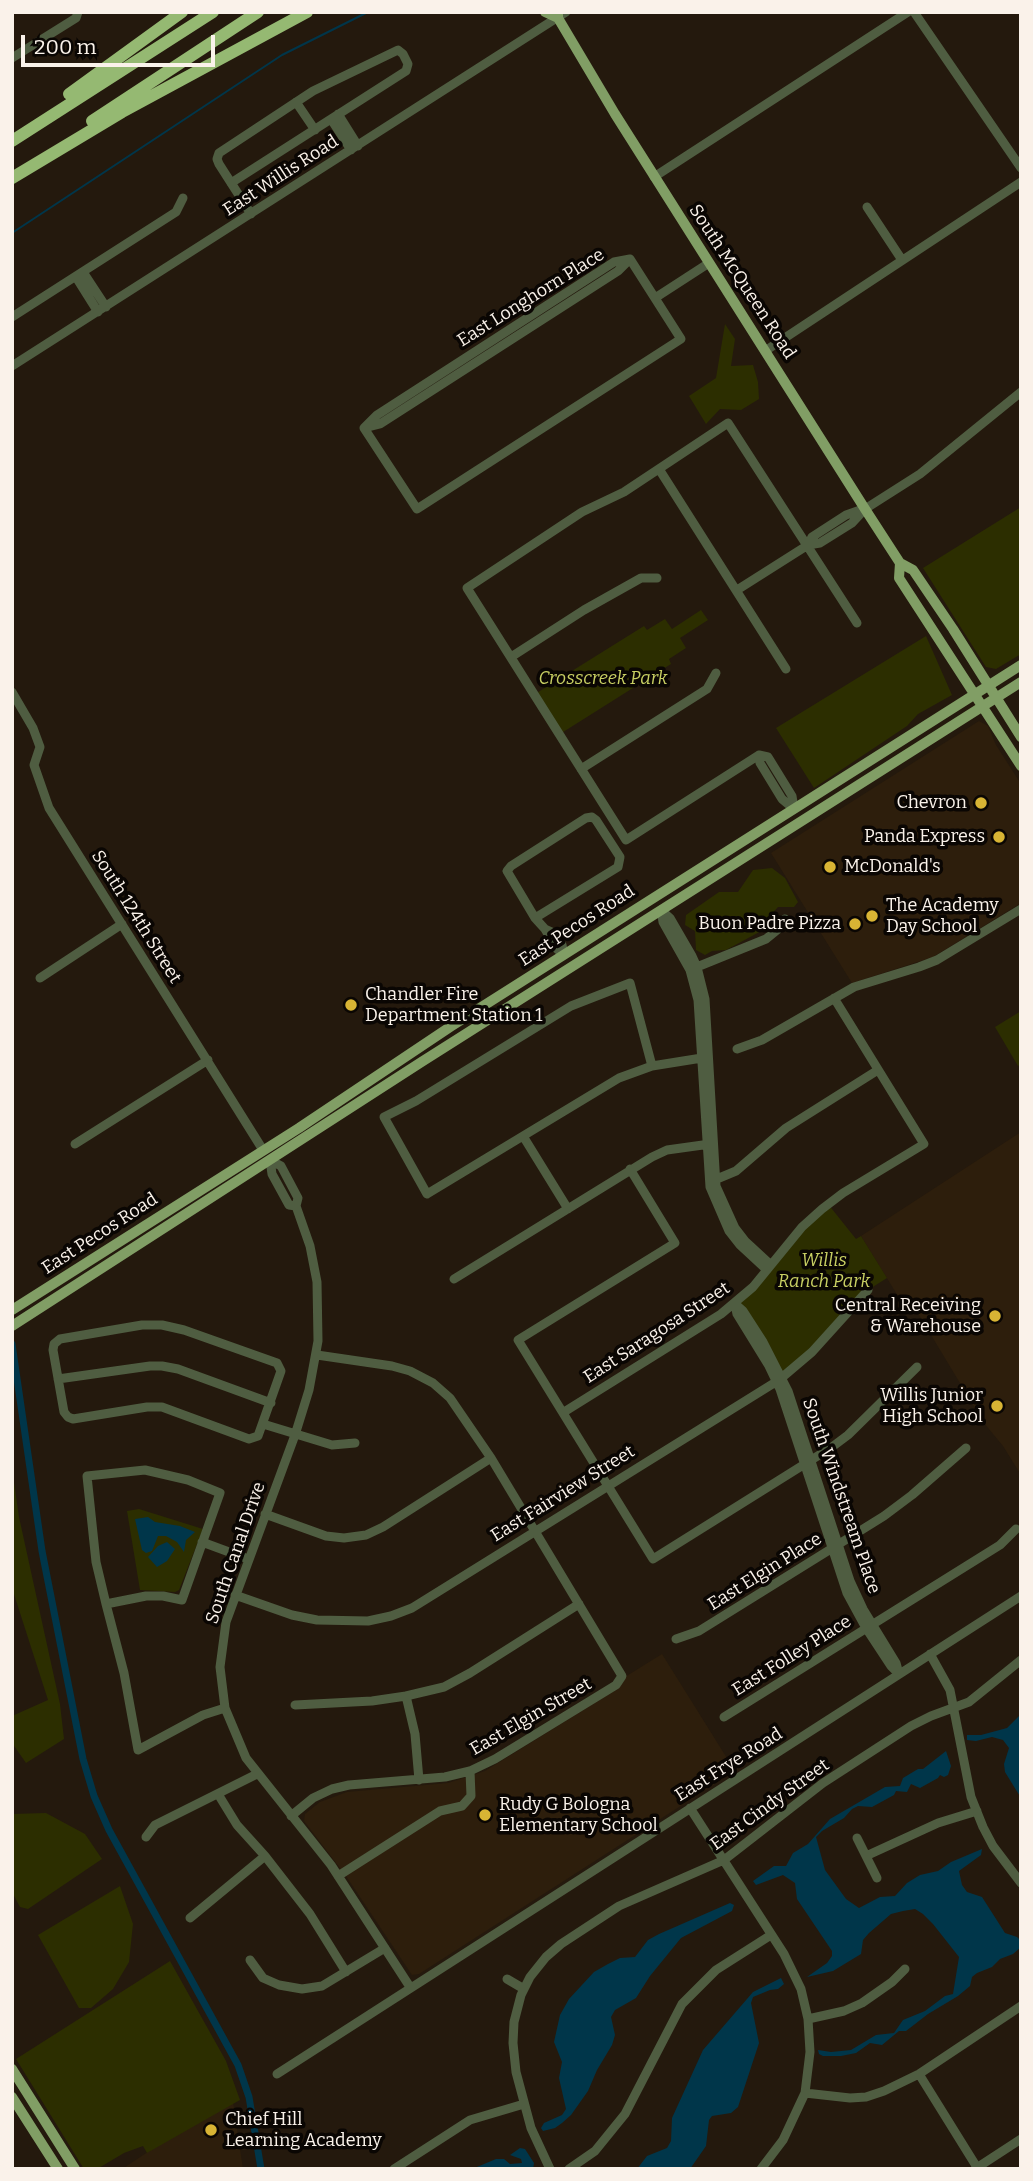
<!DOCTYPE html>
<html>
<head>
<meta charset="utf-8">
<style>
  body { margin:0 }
  #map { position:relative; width:1033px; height:2181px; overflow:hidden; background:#24190d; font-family:Bitter,serif }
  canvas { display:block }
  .frame { position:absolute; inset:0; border:14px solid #faf2ea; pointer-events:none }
  .scale { position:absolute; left:21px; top:35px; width:194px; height:32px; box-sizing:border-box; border:4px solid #faf2ea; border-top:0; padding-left:9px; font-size:21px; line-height:24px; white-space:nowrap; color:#faf2ea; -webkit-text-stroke:5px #0a0603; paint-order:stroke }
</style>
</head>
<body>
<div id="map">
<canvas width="1033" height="2181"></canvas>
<div class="frame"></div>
<div class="scale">200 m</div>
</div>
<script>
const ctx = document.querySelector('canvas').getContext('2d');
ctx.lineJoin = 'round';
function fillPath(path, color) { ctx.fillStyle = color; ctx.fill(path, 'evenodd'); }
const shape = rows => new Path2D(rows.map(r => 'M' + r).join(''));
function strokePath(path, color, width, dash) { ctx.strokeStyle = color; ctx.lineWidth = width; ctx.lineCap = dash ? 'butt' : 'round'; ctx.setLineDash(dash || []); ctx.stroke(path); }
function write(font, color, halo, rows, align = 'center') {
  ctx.font = font + ' Bitter,serif'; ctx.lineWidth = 7; ctx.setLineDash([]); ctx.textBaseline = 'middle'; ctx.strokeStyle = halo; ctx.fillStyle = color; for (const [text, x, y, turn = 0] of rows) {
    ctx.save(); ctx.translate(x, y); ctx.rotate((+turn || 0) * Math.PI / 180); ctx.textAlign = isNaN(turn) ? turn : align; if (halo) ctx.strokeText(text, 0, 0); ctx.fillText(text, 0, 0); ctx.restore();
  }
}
fillPath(shape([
  [979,721,988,726,996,745,1021,784,1021,903,933,957,852,983,771,853],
  [1021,1132,1021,1475,1003,1446,984,1423,916,1310,909,1314,861,1236],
  [662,1654,735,1771,419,1974,412,1975,346,1876,304,1821,305,1814,320,1802,347,1792,448,1783,485,1771,619,1688,625,1677],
  [233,2102,243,2169,122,2169,163,2142]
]), '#2d1e0c');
fillPath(shape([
  [725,324,735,339,731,366,753,365,758,382,759,399,741,410,720,409,706,424,689,396,716,378],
  [1021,507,1021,654,996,669,986,667,923,568],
  [701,610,708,620,680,638,686,648,669,659,671,664,560,734,535,694,644,626,647,630,665,619,672,629],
  [926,636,952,695,918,714,907,726,814,788,776,728],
  [772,868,785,878,798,902,794,907,778,907,769,917,765,929,726,950,712,951,705,955,696,950,695,931,685,925,686,915,719,892,738,892,753,870],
  [1021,1011,1021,1064,1018,1066,995,1027],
  [828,1204,856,1239,861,1236,887,1278,868,1290,779,1380,735,1304],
  [12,1468,19,1517,60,1704,64,1739,26,1763,12,1743,12,1716,48,1700,12,1588],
  [139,1509,203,1529,179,1590,175,1592,140,1590,127,1511],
  [46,1813,85,1834,102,1859,28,1909,20,1907,12,1892,12,1814],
  [120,1886,133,1924,129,1962,113,1989,91,2008,79,2008,38,1935],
  [170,1961,226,2061,240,2100,147,2153,143,2146,124,2153,97,2169,84,2169,16,2059]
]), '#2c2e00');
fillPath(shape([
  [148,1517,155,1522,180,1526,195,1532,186,1540,184,1552,177,1542,166,1536,158,1536,152,1551,146,1553,142,1550,135,1519],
  [167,1542,175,1549,167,1561,157,1567,148,1557,158,1546],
  [1021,1714,1021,1798,1005,1772,1004,1764,1009,1748,1003,1740,992,1737,976,1741,967,1740,967,1735,981,1735,1007,1728],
  [946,1751,951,1766,948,1775,944,1777,940,1775,938,1778,920,1788,911,1784,907,1792,896,1791,894,1795,872,1807,858,1806,852,1809,844,1818,822,1831,816,1837,825,1870,846,1899,859,1908,880,1897,895,1896,907,1883,920,1875,938,1871,951,1862,982,1849,981,1855,959,1871,962,1885,967,1892,982,1897,1005,1933,1017,1937,1021,1941,1021,1947,1013,1954,1000,1959,992,1967,977,1973,972,1977,970,1986,958,1996,928,2014,906,2031,899,2031,882,2045,870,2043,856,2053,841,2056,823,2056,819,2054,818,2050,831,2052,851,2050,876,2035,894,2033,903,2020,925,2011,945,1996,953,1994,959,1957,933,1924,923,1914,915,1909,903,1911,891,1914,869,1933,863,1940,861,1954,833,1971,807,1977,827,1963,832,1956,832,1951,797,1899,795,1883,783,1875,756,1885,753,1881,774,1866,786,1866,793,1853,808,1844,830,1819,885,1787,900,1786,903,1778,918,1769,923,1769],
  [730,1903,734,1905,732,1911,681,1938,650,1976,636,1998,615,2010,611,2017,615,2035,612,2045,597,2070,588,2091,571,2115,562,2123,555,2128,543,2131,541,2128,544,2123,562,2115,566,2109,559,2078,562,2062,554,2042,560,2015,569,1999,594,1972,608,1964,620,1958,635,1957,648,1940,659,1934],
  [781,1978,784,1984,778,1989,770,1990,753,1997,751,2003,759,2043,738,2107,731,2113,712,2116,709,2120,706,2146,690,2169,637,2169,647,2156,667,2148,671,2141,672,2118,703,2050,753,1992],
  [520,2148,525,2149,534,2163,533,2169,472,2169,496,2159,504,2159,510,2164,522,2163,521,2159,510,2155]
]), '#00364a');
strokePath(shape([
  [12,233,282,55,368,12]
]), '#00364a', 2);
strokePath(shape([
  [12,1344,42,1551,83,1759,94,1796,109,1830,238,2065,249,2097,261,2169]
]), '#00364a', 7);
strokePath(shape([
  [914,12,1021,168],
  [12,58,76,18,78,12],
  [296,102,315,130],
  [338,114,358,146],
  [331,119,351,150],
  [654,177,908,12],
  [231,183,406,71,408,64,403,54,398,50,313,91,219,153,217,159,219,164,251,214],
  [867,207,902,260],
  [83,272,106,307],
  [76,277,98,312],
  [655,298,709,263],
  [12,317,176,212,183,198],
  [765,351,1021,182],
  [12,366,566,12],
  [364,428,417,509,681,339,630,259],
  [364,428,377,415,614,262,630,259],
  [364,428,380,424,618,271,630,259],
  [659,469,786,669],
  [808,545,812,537,846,515,863,509],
  [737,590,808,545,820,543,852,523,865,509,920,474,1021,392],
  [511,657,584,610,641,578,657,578],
  [12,692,33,728,40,747,34,765,49,808,263,1150],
  [759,755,626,840,467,588,582,512,624,492,728,423,857,623],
  [759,755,768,757,792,796,794,809],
  [759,755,760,763,782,799,794,809],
  [581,769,707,689,716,673],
  [661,910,663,922,690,970,698,1000,710,1187,729,1231,740,1245,767,1270],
  [661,910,670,918,692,956,697,967,705,999,716,1186,735,1228,745,1241,771,1265],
  [535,918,618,867,620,857,596,820,592,817,586,818,511,866,507,871,535,918,545,929,554,933,562,945,564,955],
  [545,929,556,948,564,955],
  [692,969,766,939,777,930,785,919],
  [40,978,122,924],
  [737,1049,762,1040,854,987,919,967,937,960,1021,909],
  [652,1066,630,983,571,1006,416,1101,384,1117,427,1194,619,1078,652,1066,708,1057],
  [523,1136,568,1209],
  [75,1144,208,1060],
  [270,1160,281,1166,298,1198,296,1206,310,1246,317,1282,318,1341,309,1390,295,1435,226,1622,220,1667,225,1708,246,1758,331,1865,410,1987],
  [270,1160,272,1174,289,1205,296,1206],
  [630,1169,675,1243,518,1340,653,1559,832,1447,848,1435,917,1367],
  [712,1181,736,1171,786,1128,878,1070],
  [454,1279,652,1157,667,1150,710,1144],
  [735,1304,737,1314,769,1366,780,1389,847,1593,866,1628,891,1666,899,1674],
  [735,1304,743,1311,763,1342,788,1391,850,1581,863,1609,896,1663,899,1674],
  [142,1325,162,1325,184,1330,277,1363,281,1371,258,1436,249,1439,162,1407,147,1407,73,1419,68,1417,64,1412,53,1350,54,1344,60,1339,142,1325],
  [58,1379,150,1366,162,1366,178,1369,271,1403],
  [564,1412,721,1314,753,1287,802,1227,822,1209,843,1193,924,1144,834,998],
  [263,1424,332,1445,355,1443],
  [265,1514,326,1536,344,1538,366,1535,383,1527,491,1458],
  [202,1542,248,1559],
  [235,1595,292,1615,317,1620,368,1621,391,1616,412,1608,779,1380,812,1352,868,1290],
  [106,1604,146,1596,163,1596,182,1600,220,1493,188,1480,145,1470,87,1476,96,1562,106,1604,124,1673,138,1750,203,1715,225,1708],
  [676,1639,699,1631,884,1516,912,1495,966,1448],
  [930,1654,950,1690,971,1797,983,1827,993,1846,1021,1883],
  [406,1696,415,1734,419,1780],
  [295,1705,372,1701,406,1696,444,1687,470,1673,579,1604],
  [724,1717,1000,1545,1016,1529],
  [218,1794,237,1825,265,1856,310,1914,346,1972],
  [690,1808,784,1954,801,1989,808,2019,810,2052,805,2093,783,2140,761,2169],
  [291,1816,313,1798,332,1789,349,1785,445,1777,470,1771,495,1759,616,1685,622,1676,491,1458,450,1398,433,1383,410,1371,392,1366,317,1355],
  [146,1837,155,1825,257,1774],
  [857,1838,877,1878],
  [866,1856,938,1823,977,1811],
  [338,1876,440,1811,462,1806,471,1796,470,1771],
  [190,1918,265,1856],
  [250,1960,263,1978,279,1985,302,1989,322,1986,385,1948],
  [507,1979,524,1989],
  [808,2019,844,2011,862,2003,892,1982,905,1969],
  [277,2074,1021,1596],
  [919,2074,978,2169],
  [805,2093,850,2098,866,2097,884,2091,919,2074,1021,2006],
  [394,2169,470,2120,524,2104],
  [550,2169,531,2128,516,2072,513,2043,514,2022,521,1995,530,1977,546,1957,561,1944,619,1906,724,1860,823,1783,911,1726,931,1716,969,1702,1021,1660],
  [569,2169,595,2151,625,2114,682,2004,716,1970,771,1935],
  [975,2169,1021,2139]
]), '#4f5d41', 9);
strokePath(shape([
  [545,12,558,18],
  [558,12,558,18,615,114,865,509,900,563,913,570,953,629,1021,737],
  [900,563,899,578,1021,766],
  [12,1310,299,1128,450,1027,1021,665],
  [12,1326,423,1061,1021,682],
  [12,2069,75,2169],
  [12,2097,58,2169]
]), '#819e65', 10);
strokePath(shape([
  [69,94,182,12],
  [92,121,258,12],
  [12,141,213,12],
  [12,178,122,112,307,12]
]), '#95b972', 12);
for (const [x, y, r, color] of [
  [981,803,7,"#d8b434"],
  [999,837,7,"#d8b434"],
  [830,867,7,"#d8b434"],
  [872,916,7,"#d8b434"],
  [855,924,7,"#d8b434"],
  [351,1005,7,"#d8b434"],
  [995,1316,7,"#d8b434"],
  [997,1406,7,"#d8b434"],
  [485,1815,7,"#d8b434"],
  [211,2130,7,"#d8b434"]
]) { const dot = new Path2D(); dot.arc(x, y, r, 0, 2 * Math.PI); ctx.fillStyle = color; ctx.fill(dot); strokePath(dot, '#0a0603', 2.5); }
write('18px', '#faf2ea', '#0a0603', [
  ["East Willis Road",281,176,-33],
  ["South McQueen Road",742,282,57],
  ["East Longhorn Place",531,298,-32],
  ["South 124th Street",136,917,58],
  ["East Pecos Road",577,926,-33],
  ["East Pecos Road",100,1234,-33],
  ["East Saragosa Street",657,1333,-33],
  ["East Fairview Street",563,1494,-32],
  ["South Windstream Place",841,1496,71],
  ["South Canal Drive",236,1553,-71],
  ["East Elgin Place",765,1572,-32],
  ["East Folley Place",792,1656,-32],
  ["East Elgin Street",531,1717,-30],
  ["East Frye Road",729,1765,-32],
  ["East Cindy Street",770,1805,-36]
]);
write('italic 18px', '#c8cf63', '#0a0603', [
  ["Crosscreek Park",603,679],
  ["Willis",824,1261],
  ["Ranch Park",824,1282]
]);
write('18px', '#faf2ea', '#0a0603', [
  ["Chevron",967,803],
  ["Panda Express",985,837],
  ["McDonald's",844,867,"left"],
  ["The Academy",886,906,"left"],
  ["Day School",886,927,"left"],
  ["Buon Padre Pizza",841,924],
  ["Chandler Fire",365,995,"left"],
  ["Department Station 1",365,1016,"left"],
  ["Central Receiving",981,1306],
  ["& Warehouse",981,1327],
  ["Willis Junior",983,1396],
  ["High School",983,1417],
  ["Rudy G Bologna",499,1805,"left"],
  ["Elementary School",499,1826,"left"],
  ["Chief Hill",225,2120,"left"],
  ["Learning Academy",225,2141,"left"]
], 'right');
</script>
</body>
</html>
